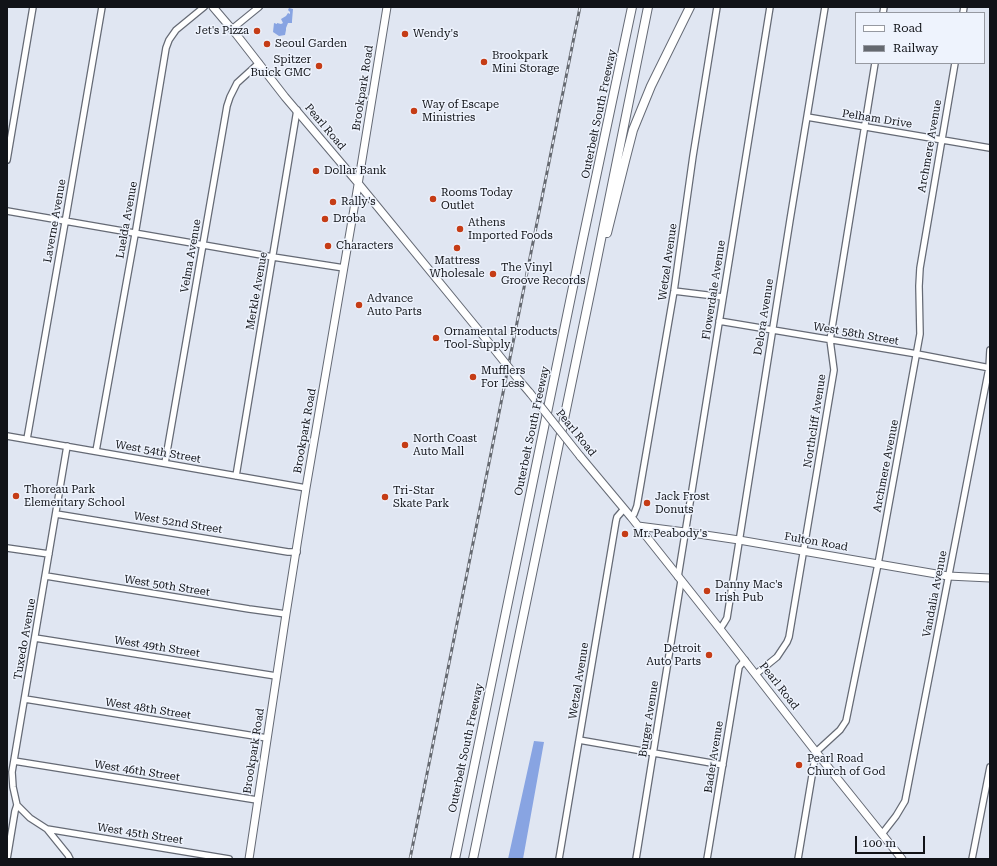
<!DOCTYPE html>
<html>
<head>
<meta charset="utf-8">
<style>
  body { margin:0 }
  #map { position:relative; width:997px; height:866px; overflow:hidden; background:#e0e6f2; font-family:"Roboto Serif",serif }
  canvas { display:block }
  .frame { position:absolute; inset:0; border:8px solid #111318; pointer-events:none }
  .legend { position:absolute; left:855px; top:12px; width:130px; height:52px; box-sizing:border-box; background:#eef3fd; border:1px solid #9699a1; margin:0; padding:5px 7px; list-style:none; font-size:12px; color:#111318 }
  .legend li { display:flex; align-items:center; gap:8px; height:20px }
  .legend b { width:20px; border:1px solid #9699a1 }
  .scale { position:absolute; left:855px; top:836px; width:70px; height:18px; box-sizing:border-box; border:2px solid #111318; border-top:0; padding-left:5px; font-size:12px; line-height:14px; white-space:nowrap; color:#111318; -webkit-text-stroke:3px #eef3fd; paint-order:stroke }
</style>
</head>
<body>
<div id="map">
<canvas width="997" height="866"></canvas>
<div class="frame"></div>
<ul class="legend">
<li><b style="height:5px;background:#fff"></b>Road</li>
<li><b style="height:5px;background:#656970"></b>Railway</li>
</ul>
<div class="scale">100 m</div>
</div>
<script>
const ctx = document.querySelector('canvas').getContext('2d');
ctx.lineJoin = 'round';
function fillPath(path, color) { ctx.fillStyle = color; ctx.fill(path, 'evenodd'); }
const shape = rows => new Path2D(rows.map(r => 'M' + r).join(''));
function strokePath(path, color, width, dash) { ctx.strokeStyle = color; ctx.lineWidth = width; ctx.lineCap = dash ? 'butt' : 'round'; ctx.setLineDash(dash || []); ctx.stroke(path); }
function write(font, color, halo, rows, align = 'center') {
  ctx.font = font + ' "Roboto Serif",serif'; ctx.lineWidth = 3; ctx.setLineDash([]); ctx.textBaseline = 'middle'; ctx.strokeStyle = halo; ctx.fillStyle = color; for (const [text, x, y, turn = 0] of rows) {
    ctx.save(); ctx.translate(x, y); ctx.rotate((+turn || 0) * Math.PI / 180); ctx.textAlign = isNaN(turn) ? turn : align; if (halo) ctx.strokeText(text, 0, 0); ctx.fillText(text, 0, 0); ctx.restore();
  }
}
fillPath(shape([
  [289,8,293,9,292,21,292,23,288,23,286,28,286,30,285,35,279,36,273,32,274,23,277,24,277,23,281,24,283,23,281,19,286,16,288,13,290,14,290,12,288,10],
  [534,741,544,742,523,859,508,859]
]), '#88a4e2');
const minor = shape([
  [883,13,884,7],
  [963,13,964,7],
  [232,29,259,7],
  [807,117,990,148],
  [7,160,33,7],
  [7,211,273,257,344,268],
  [674,291,723,297],
  [719,321,917,354,990,368],
  [7,436,306,488],
  [27,439,66,217,102,7],
  [96,451,136,229,166,48,169,40,176,30,204,7],
  [165,463,227,106,230,97,237,83,259,63],
  [236,476,297,110],
  [56,514,288,552,297,552],
  [631,517,634,514,637,506,674,291,693,156,717,7],
  [7,548,49,554],
  [46,576,249,609,286,614],
  [678,577,770,7],
  [720,629,724,623,727,618,790,220,825,7],
  [35,638,276,676],
  [756,674,777,657,787,642,789,637,834,370,830,340,875,63],
  [25,699,267,738],
  [579,740,723,765],
  [14,761,257,800],
  [17,805,30,818,47,829,68,855,70,859],
  [47,829,229,859],
  [882,834,896,816,905,801,989,368,990,350],
  [7,859,15,811,17,805,13,787,12,772,67,446],
  [559,859,616,521,617,517,624,509],
  [636,859,681,581],
  [707,859,739,667,745,660],
  [798,859,816,752,840,730,846,721,878,564,920,334,919,286,920,268,955,63],
  [972,859,990,767]
]);
const major = shape([
  [213,7,236,34,285,97,358,183,490,344],
  [518,379,530,393],
  [580,456,631,517,720,629,816,752,902,859],
  [638,526,685,532,739,540,878,564,948,576,990,578],
  [249,859,286,614,306,488,356,197,387,7]
]);
const highway = shape([
  [607,233,625,161,633,130,651,86,690,7],
  [455,859,581,248,632,7],
  [473,859,592,284,648,7]
]);
strokePath(minor, '#656a75', 8);
strokePath(major, '#656a75', 9);
strokePath(highway, '#656a75', 10);
strokePath(minor, '#fff', 5.5);
strokePath(major, '#fff', 7);
strokePath(highway, '#fff', 8);
const rail = shape([
  [410,859,580,7]
]);
strokePath(rail, '#656970', 3);
strokePath(rail, '#eef3fd', 1.5, [4.5]);
const majorBridge = shape([
  [490,344,518,379],
  [530,393,580,456]
]);
strokePath(majorBridge, '#656a75', 9, []);
strokePath(majorBridge, '#fff', 7);
for (const [x, y, r, color] of [
  [257,31,4,"#c53c16"],
  [405,34,4,"#c53c16"],
  [267,44,4,"#c53c16"],
  [484,62,4,"#c53c16"],
  [319,66,4,"#c53c16"],
  [414,111,4,"#c53c16"],
  [316,171,4,"#c53c16"],
  [433,199,4,"#c53c16"],
  [333,202,4,"#c53c16"],
  [325,219,4,"#c53c16"],
  [460,229,4,"#c53c16"],
  [328,246,4,"#c53c16"],
  [457,248,4,"#c53c16"],
  [493,274,4,"#c53c16"],
  [359,305,4,"#c53c16"],
  [436,338,4,"#c53c16"],
  [473,377,4,"#c53c16"],
  [405,445,4,"#c53c16"],
  [16,496,4,"#c53c16"],
  [385,497,4,"#c53c16"],
  [647,503,4,"#c53c16"],
  [625,534,4,"#c53c16"],
  [707,591,4,"#c53c16"],
  [709,655,4,"#c53c16"],
  [799,765,4,"#c53c16"]
]) { const dot = new Path2D(); dot.arc(x, y, r, 0, 2 * Math.PI); ctx.fillStyle = color; ctx.fill(dot); strokePath(dot, '#eef3fd', 1.5); }
write('11px', '#111318', '#eef3fd', [
  ["Jet's Pizza",249,31,"right"],
  ["Wendy's",413,34],
  ["Seoul Garden",275,44],
  ["Brookpark",492,56],
  ["Mini Storage",492,69],
  ["Spitzer",311,60,"right"],
  ["Buick GMC",311,73,"right"],
  ["Way of Escape",422,105],
  ["Ministries",422,118],
  ["Dollar Bank",324,171],
  ["Rooms Today",441,193],
  ["Outlet",441,206],
  ["Rally's",341,202],
  ["Droba",333,219],
  ["Athens",468,223],
  ["Imported Foods",468,236],
  ["Characters",336,246],
  ["Mattress",457,261,"center"],
  ["Wholesale",457,274,"center"],
  ["The Vinyl",501,268],
  ["Groove Records",501,281],
  ["Advance",367,299],
  ["Auto Parts",367,312],
  ["Ornamental Products",444,332],
  ["Tool-Supply",444,345],
  ["Mufflers",481,371],
  ["For Less",481,384],
  ["North Coast",413,439],
  ["Auto Mall",413,452],
  ["Thoreau Park",24,490],
  ["Elementary School",24,503],
  ["Tri-Star",393,491],
  ["Skate Park",393,504],
  ["Jack Frost",655,497],
  ["Donuts",655,510],
  ["Mr. Peabody's",633,534],
  ["Danny Mac's",715,585],
  ["Irish Pub",715,598],
  ["Detroit",701,649,"right"],
  ["Auto Parts",701,662,"right"],
  ["Pearl Road",807,759],
  ["Church of God",807,772]
], 'left');
write('11px', '#111318', '#eef3fd', [
  ["Brookpark Road",363,88,-81],
  ["Outerbelt South Freeway",599,114,-78],
  ["Pelham Drive",877,119,9],
  ["Pearl Road",325,127,50],
  ["Archmere Avenue",930,146,-80],
  ["Luelda Avenue",127,220,-80],
  ["Laverne Avenue",55,221,-80],
  ["Velma Avenue",191,256,-80],
  ["Wetzel Avenue",668,262,-82],
  ["Flowerdale Avenue",714,290,-81],
  ["Merkle Avenue",257,291,-80],
  ["Delora Avenue",764,317,-81],
  ["West 58th Street",856,334,10],
  ["Northcliff Avenue",815,421,-81],
  ["Brookpark Road",305,431,-80],
  ["Outerbelt South Freeway",532,431,-78],
  ["Pearl Road",576,433,51],
  ["West 54th Street",158,452,10],
  ["Archmere Avenue",886,466,-79],
  ["West 52nd Street",178,523,9],
  ["Fulton Road",816,542,10],
  ["West 50th Street",167,586,9],
  ["Vandalia Avenue",935,594,-79],
  ["Tuxedo Avenue",25,639,-80],
  ["West 49th Street",157,647,9],
  ["Wetzel Avenue",579,681,-81],
  ["Pearl Road",779,686,52],
  ["West 48th Street",148,709,9],
  ["Burger Avenue",649,719,-81],
  ["Outerbelt South Freeway",466,748,-78],
  ["Brookpark Road",254,751,-81],
  ["Bader Avenue",714,757,-81],
  ["West 46th Street",137,771,9],
  ["West 45th Street",140,834,9]
]);
</script>
</body>
</html>
